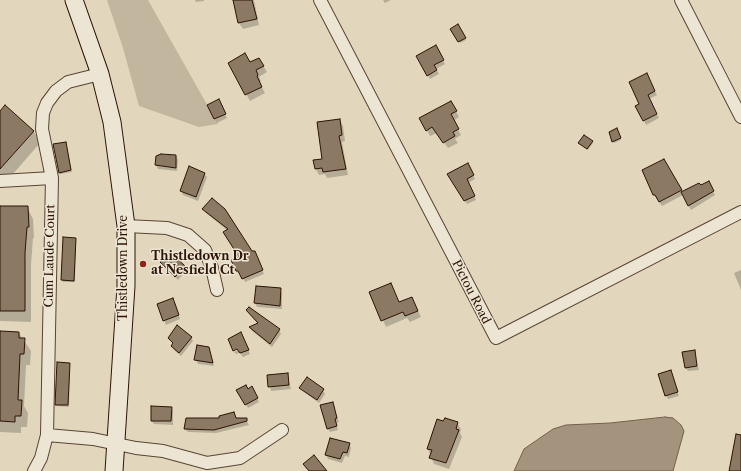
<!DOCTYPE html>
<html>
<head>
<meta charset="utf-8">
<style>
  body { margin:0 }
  canvas { display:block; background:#e2d7bd }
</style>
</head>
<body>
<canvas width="741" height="471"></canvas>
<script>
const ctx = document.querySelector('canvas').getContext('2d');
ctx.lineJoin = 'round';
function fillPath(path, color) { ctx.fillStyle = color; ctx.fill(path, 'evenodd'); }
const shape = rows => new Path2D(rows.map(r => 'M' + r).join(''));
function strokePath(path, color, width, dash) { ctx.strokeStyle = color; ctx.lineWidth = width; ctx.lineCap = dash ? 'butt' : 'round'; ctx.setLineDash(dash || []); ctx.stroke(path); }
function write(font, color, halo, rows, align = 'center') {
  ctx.font = font + ' "Libre Caslon Text",serif'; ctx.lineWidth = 3; ctx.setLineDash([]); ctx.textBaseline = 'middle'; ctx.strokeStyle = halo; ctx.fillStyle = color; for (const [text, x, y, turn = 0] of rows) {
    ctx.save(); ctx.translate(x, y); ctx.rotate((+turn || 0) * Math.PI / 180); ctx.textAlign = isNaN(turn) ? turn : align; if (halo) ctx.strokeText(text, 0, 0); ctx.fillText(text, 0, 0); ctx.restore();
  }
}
fillPath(shape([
  [107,0,148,0,218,124,199,127,139,106,123,48]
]), '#c3b69e');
const water = shape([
  [665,417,673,418,681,425,684,431,673,471,514,471,524,449,553,429,566,425,610,423,665,417]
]);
fillPath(water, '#a4947e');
strokePath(water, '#74604d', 1);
fillPath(shape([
  [195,0,204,0,204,1,196,2],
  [239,0,254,0,259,25,243,29,239,23],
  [383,0,391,0,385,3],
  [458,25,466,40,460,43,451,29],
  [435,46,445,64,436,69,439,74,430,79,418,56],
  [259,59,267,72,259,77,261,81,259,82,265,93,250,101,229,63,250,64],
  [648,78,657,95,649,99,659,118,646,125,637,106,641,104],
  [218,100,227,118,217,123,209,105],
  [451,102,459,117,453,121,461,135,455,139,458,143,448,148,437,133,430,136,421,119],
  [5,106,34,132,40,143,6,182,0,176,0,112],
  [339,120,343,126,345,141,342,142,348,175,327,178,325,174,319,175,316,169,323,159],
  [616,129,621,140,614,143,610,132],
  [592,142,593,143,588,150,580,143],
  [66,143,72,172,60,174,60,172],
  [176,156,178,160,177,171,158,169,156,165],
  [470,169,475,179,468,183,476,200,467,204,449,174],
  [670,171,671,171,683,192,708,182,715,195,691,210,683,195,662,206,654,195],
  [204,174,207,177,198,201,183,195,181,191],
  [0,207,27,207,33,219,34,238,33,238,31,265,31,322,0,321],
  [203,209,225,210,252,253,256,256,264,274,245,282,233,261,240,258,228,231,206,213],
  [76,239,75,282,63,282,62,280],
  [161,262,184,267,186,271,178,280],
  [741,270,741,290,734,273],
  [280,289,282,293,282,309,257,307,255,303],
  [371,293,399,303,412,298,421,317,410,322,407,318,386,327],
  [175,303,180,319,166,325,158,305],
  [250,314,279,330,281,334,272,347,252,331,250,327,258,324],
  [0,332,19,333,31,351,30,365,26,365,24,406,28,413,27,427,21,427,21,433,0,432],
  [191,337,193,341,181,356,174,350,172,346,174,344,169,338],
  [243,337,250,354,243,357,240,353,236,354,234,352,242,348],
  [208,348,214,366,198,364,196,360],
  [694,352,699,370,688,371,686,368],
  [70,364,69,407,57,406,56,405],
  [670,371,679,396,668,399,666,395],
  [287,374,291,389,271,391,268,376],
  [252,388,259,402,248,408,238,390,248,390],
  [301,388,323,390,325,394,319,403,303,391],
  [332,404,339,422,336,423,338,430,330,432,328,429],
  [171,408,173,411,173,425,154,424,152,421],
  [234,413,236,419,246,419,249,425,216,433,188,432,185,429],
  [444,422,457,423,461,429,460,433,462,437,449,469,434,464,428,449],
  [349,444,351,448,349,457,345,456,342,463,328,459,326,455]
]), '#0003');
const building = shape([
  [233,0,252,0,257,19,238,23,233,0],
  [458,24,466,38,458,42,450,29,458,24],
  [436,45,444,60,434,65,437,70,427,76,416,56,436,45],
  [245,53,250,62,259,58,264,66,256,70,258,75,257,76,262,87,245,95,228,63,245,53],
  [647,73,655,91,648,95,657,114,643,121,635,106,639,104,629,82,647,73],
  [219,99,226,114,214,119,207,105,219,99],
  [451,101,457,111,451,114,459,129,453,132,455,136,443,143,432,127,426,131,419,118,451,101],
  [5,105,34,131,0,169,0,111,5,105],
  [340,119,342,135,339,136,346,169,323,172,322,168,315,169,313,160,322,159,317,122,340,119],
  [617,128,621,138,612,142,609,132,617,128],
  [584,135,593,141,587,149,578,143,584,135],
  [66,142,71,170,59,173,53,144,66,142],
  [161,154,176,155,176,168,155,165,156,156,161,154],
  [664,159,682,190,659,202,655,195,653,195,642,170,664,159],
  [468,163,474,175,467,179,475,196,464,201,447,174,468,163],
  [189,166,205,173,196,197,180,191,189,166],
  [709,181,714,191,688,206,681,192,699,183,701,185,709,181],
  [212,198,225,209,252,251,255,251,263,270,242,279,238,271,236,271,231,260,239,257,223,232,228,229,202,209,212,198],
  [0,206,28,206,29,227,27,227,25,253,25,311,0,311,0,206],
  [63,237,76,238,74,281,61,280,63,237],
  [170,252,185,266,175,277,160,262,170,252],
  [391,283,399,302,412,297,418,311,405,316,403,312,381,321,369,292,391,283],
  [256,286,281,288,280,306,254,303,256,286],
  [173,298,179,315,163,321,157,304,173,298],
  [249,307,280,329,270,344,249,327,258,323,246,310,249,307],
  [177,325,192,337,179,353,171,346,173,343,168,338,177,325],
  [0,331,19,332,19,338,25,338,24,354,20,354,18,400,22,400,21,416,15,416,15,422,0,421,0,331],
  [241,332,249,350,240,353,237,349,233,351,228,339,241,332],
  [197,345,209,347,213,363,194,360,197,345],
  [695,350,697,366,685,368,682,352,695,350],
  [57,362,70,363,68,405,55,405,57,362],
  [671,370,678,392,665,396,658,374,671,370],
  [288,373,289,385,268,387,267,375,288,373],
  [307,377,324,389,317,400,299,388,307,377],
  [246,385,248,389,252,386,258,398,245,405,236,390,246,385],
  [333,402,337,418,335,419,337,426,327,429,320,405,333,402],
  [151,406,172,407,171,421,151,421,151,406],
  [234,412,236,418,247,418,247,421,214,430,184,429,186,418,219,418,219,416,234,412],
  [445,418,458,422,456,429,459,430,446,463,429,458,432,450,427,449,437,419,443,421,445,418],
  [736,434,741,435,741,471,729,471,736,434],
  [330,438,350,443,347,453,343,452,340,459,325,455,330,438],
  [314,455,327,471,309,471,303,464,314,455]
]);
fillPath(building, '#8b7964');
strokePath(building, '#2c1304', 1);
const street = shape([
  [320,0,496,338,741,212],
  [681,0,741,117],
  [0,181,52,178],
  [126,226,167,228,188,235,205,250,212,268,217,290],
  [47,435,93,439,136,448,163,451,207,463,240,458,282,430],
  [34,471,41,458,47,435,52,178,42,129,43,113,47,103,56,91,68,82,100,74]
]);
const secondary = shape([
  [74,0,100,74,112,122,126,226,126,286,114,471]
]);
strokePath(street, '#5a4432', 14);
strokePath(secondary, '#2c1304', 19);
strokePath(street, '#ece5d4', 12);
strokePath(secondary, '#ece5d4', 17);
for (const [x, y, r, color] of [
  [143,264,4,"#8f2418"]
]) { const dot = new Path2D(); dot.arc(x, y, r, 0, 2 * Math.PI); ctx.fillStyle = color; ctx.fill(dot); strokePath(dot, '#ece5d4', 1.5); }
write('12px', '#2c1304', '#ece5d4', [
  ["Cum Laude Court",50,256,-89],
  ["Thistledown Drive",124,268,-90],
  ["Pictou Road",471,292,63]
]);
write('bold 12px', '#2c1304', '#ece5d4', [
  ["Thistledown Dr",151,257],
  ["at Nesfield Ct",151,271]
], 'left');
</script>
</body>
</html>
